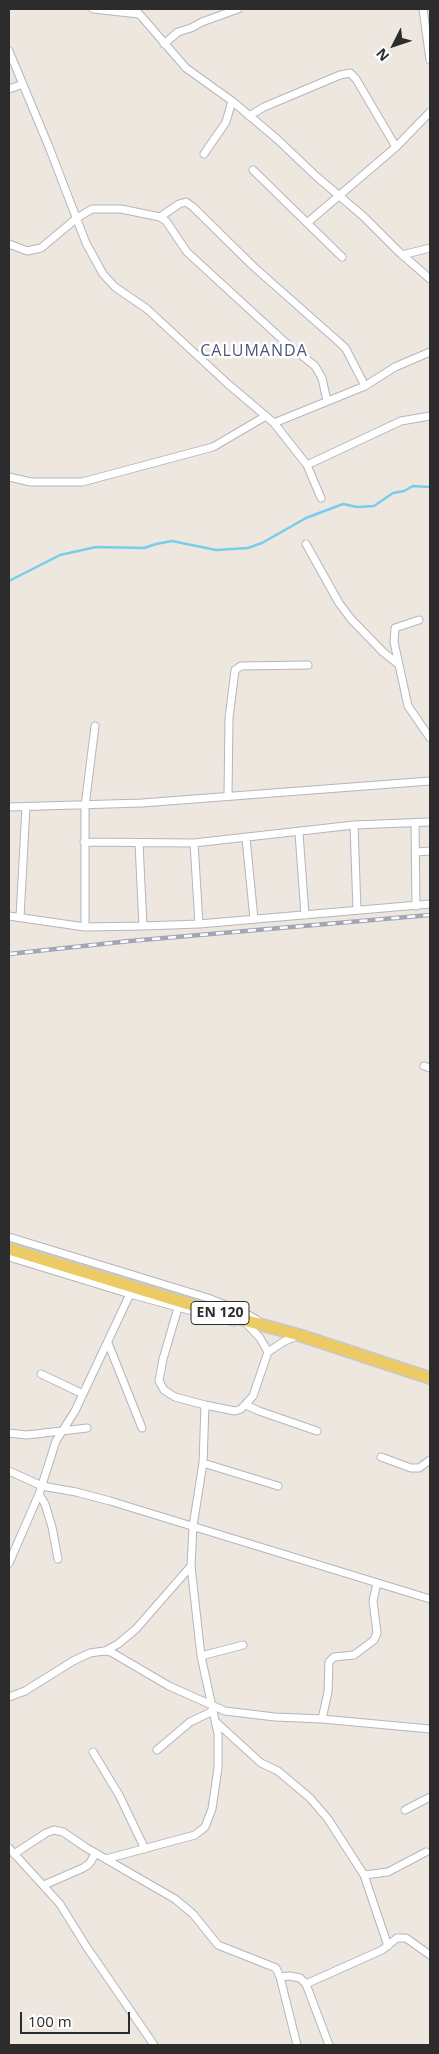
<!DOCTYPE html>
<html>
<head>
<meta charset="utf-8">
<style>
  body { margin:0 }
  #map { position:relative; width:439px; height:2054px; overflow:hidden; background:#ede7df; font-family:"Open Sans",sans-serif }
  canvas { display:block }
  .frame { position:absolute; inset:0; border:10px solid #2c2c2c; pointer-events:none }
  .north { position:absolute; left:369px; top:20px; width:50px; height:50px; -webkit-text-stroke:4px #fff; paint-order:stroke; rotate:229deg; font-size:14px; font-weight:700; line-height:20px; text-align:center; color:#2c2c2c }
  .north::after { content:''; display:block; margin:auto; width:18px; height:22px; background:#2c2c2c; clip-path:polygon(50% 0,100% 100%,50% 72%,0 100%) }
  .scale { position:absolute; left:20px; top:2012px; width:110px; height:22px; box-sizing:border-box; border:2px solid #2c2c2c; border-top:0; padding-left:6px; font-size:15px; line-height:18px; white-space:nowrap; color:#2c2c2c; -webkit-text-stroke:4px #fff; paint-order:stroke }
</style>
</head>
<body>
<div id="map">
<canvas width="439" height="2054"></canvas>
<div class="frame"></div>
<div class="north">N</div>
<div class="scale">100 m</div>
</div>
<script>
const ctx = document.querySelector('canvas').getContext('2d');
ctx.lineJoin = 'round';
const shape = rows => new Path2D(rows.map(r => 'M' + r).join(''));
function strokePath(path, color, width, dash) { ctx.strokeStyle = color; ctx.lineWidth = width; ctx.lineCap = dash ? 'butt' : 'round'; ctx.setLineDash(dash || []); ctx.stroke(path); }
function write(font, color, halo, rows, align = 'center') {
  ctx.font = font + ' "Open Sans",sans-serif'; ctx.lineWidth = 5; ctx.setLineDash([]); ctx.textBaseline = 'middle'; ctx.strokeStyle = halo; ctx.fillStyle = color; for (const [text, x, y, turn = 0] of rows) {
    ctx.save(); ctx.translate(x, y); ctx.rotate((+turn || 0) * Math.PI / 180); ctx.textAlign = isNaN(turn) ? turn : align; if (halo) ctx.strokeText(text, 0, 0); ctx.fillText(text, 0, 0); ctx.restore();
  }
}
strokePath(shape([
  [9,581,60,555,96,547,144,548,156,544,172,541,216,550,248,548,262,543,306,518,343,504,357,507,374,506,393,493,404,491,413,486,430,487]
]), '#76ceec', 2.5);
const minor = shape([
  [93,9,139,14],
  [135,9,186,68,232,101,277,139,317,177,363,216,398,251,430,279],
  [423,9,430,60],
  [164,44,178,32,191,28,202,22,238,9],
  [9,51,49,147,86,243,103,274,115,287,147,309,228,384,274,423,307,465,321,498],
  [9,89,23,84],
  [249,116,264,107,340,75,350,73,356,79,396,147],
  [204,154,226,122,232,101],
  [253,170,342,257],
  [160,217,179,204,186,202,193,207,254,267,340,343,346,349,365,386],
  [307,223,396,147,430,112],
  [9,244,27,251,41,248,77,218,92,209,121,209,160,217,166,221,187,252,286,343,315,366,322,378,327,401],
  [402,255,430,248],
  [274,423,365,386,395,367,430,352],
  [307,465,401,421,430,416],
  [9,477,31,482,82,482,213,447,266,416],
  [306,544,339,603,351,619,383,652,398,664],
  [419,620,395,628,394,642,408,706,430,738],
  [228,796,229,718,235,670,241,666,308,665],
  [9,807,142,803,430,781],
  [415,824,416,906],
  [354,825,357,910],
  [299,833,305,915],
  [246,838,254,919],
  [84,842,194,843,354,825,430,822],
  [139,843,143,926],
  [194,843,199,924],
  [416,852,430,851],
  [9,916,85,927,143,926,199,924,430,904],
  [20,917,26,807],
  [85,927,85,806,95,726],
  [424,1066,430,1068],
  [9,1237,208,1298,243,1312,257,1320],
  [9,1257,130,1294,233,1322],
  [178,1308,163,1359,159,1381,164,1390,175,1397,205,1405,235,1411,241,1409,253,1396,268,1352,283,1342,299,1335],
  [247,1324,260,1338,268,1352],
  [108,1343,142,1428],
  [41,1374,83,1394],
  [246,1405,259,1411,317,1431],
  [9,1433,27,1435,87,1428],
  [381,1457,411,1468,419,1468,430,1460],
  [203,1463,278,1486],
  [9,1471,42,1486,76,1492,110,1501,430,1599],
  [39,1494,45,1504,52,1527,58,1559],
  [9,1563,39,1494,56,1441,75,1411,130,1294],
  [105,1651,118,1644,136,1629,191,1566],
  [201,1656,243,1645],
  [9,1697,25,1691,73,1661,90,1653,104,1651,111,1652,169,1686,225,1711,275,1717,322,1719,430,1729],
  [322,1719,328,1692,329,1662,334,1657,354,1655,374,1640,377,1633,373,1601,377,1583],
  [216,1722,261,1763,278,1771,310,1798,328,1819,364,1875,388,1946],
  [157,1750,190,1722,213,1711],
  [93,1752,119,1795,145,1849],
  [405,1810,430,1797],
  [9,1848,60,1904,86,1946,154,2045],
  [14,1854,46,1833,54,1830,63,1832,85,1847,175,1899,193,1914,218,1945,276,1968,280,1977,290,1976,300,1978,306,1984,329,2045],
  [106,1859,195,1835,205,1827,212,1809,218,1768,218,1734,201,1656,191,1566,193,1526,203,1463,205,1405],
  [364,1875,388,1872,426,1852],
  [44,1885,83,1868,89,1864,96,1853],
  [280,1977,297,2045],
  [306,1984,382,1950,397,1938,406,1938,430,1955]
]);
const primary = shape([
  [9,1249,218,1313,299,1335,430,1378]
]);
strokePath(minor, '#b2b6bf', 9);
strokePath(primary, '#c8c8c8', 14);
strokePath(minor, '#fff', 7);
strokePath(primary, '#edcb64', 11);
const rail = shape([
  [9,954,130,941,430,915]
]);
strokePath(rail, '#a2a5b6', 4.5);
strokePath(rail, '#fff', 2.5, [8]);
for (const [x, y, w] of [
  [220,1313,58]
]) { const box = new Path2D(); box.roundRect(x - w / 2, y - 11.5, w, 23, 4); ctx.fillStyle = '#fff'; ctx.fill(box); strokePath(box, '#2c2c2c', 1); }
write('bold 14px', '#2c2c2c', null, [
  ["EN 120",220,1313]
]);
ctx.letterSpacing = '1px';
write('16px', '#4d577c', '#fff', [
  ["CALUMANDA",254,351]
]);
ctx.letterSpacing = '0px';
</script>
</body>
</html>
